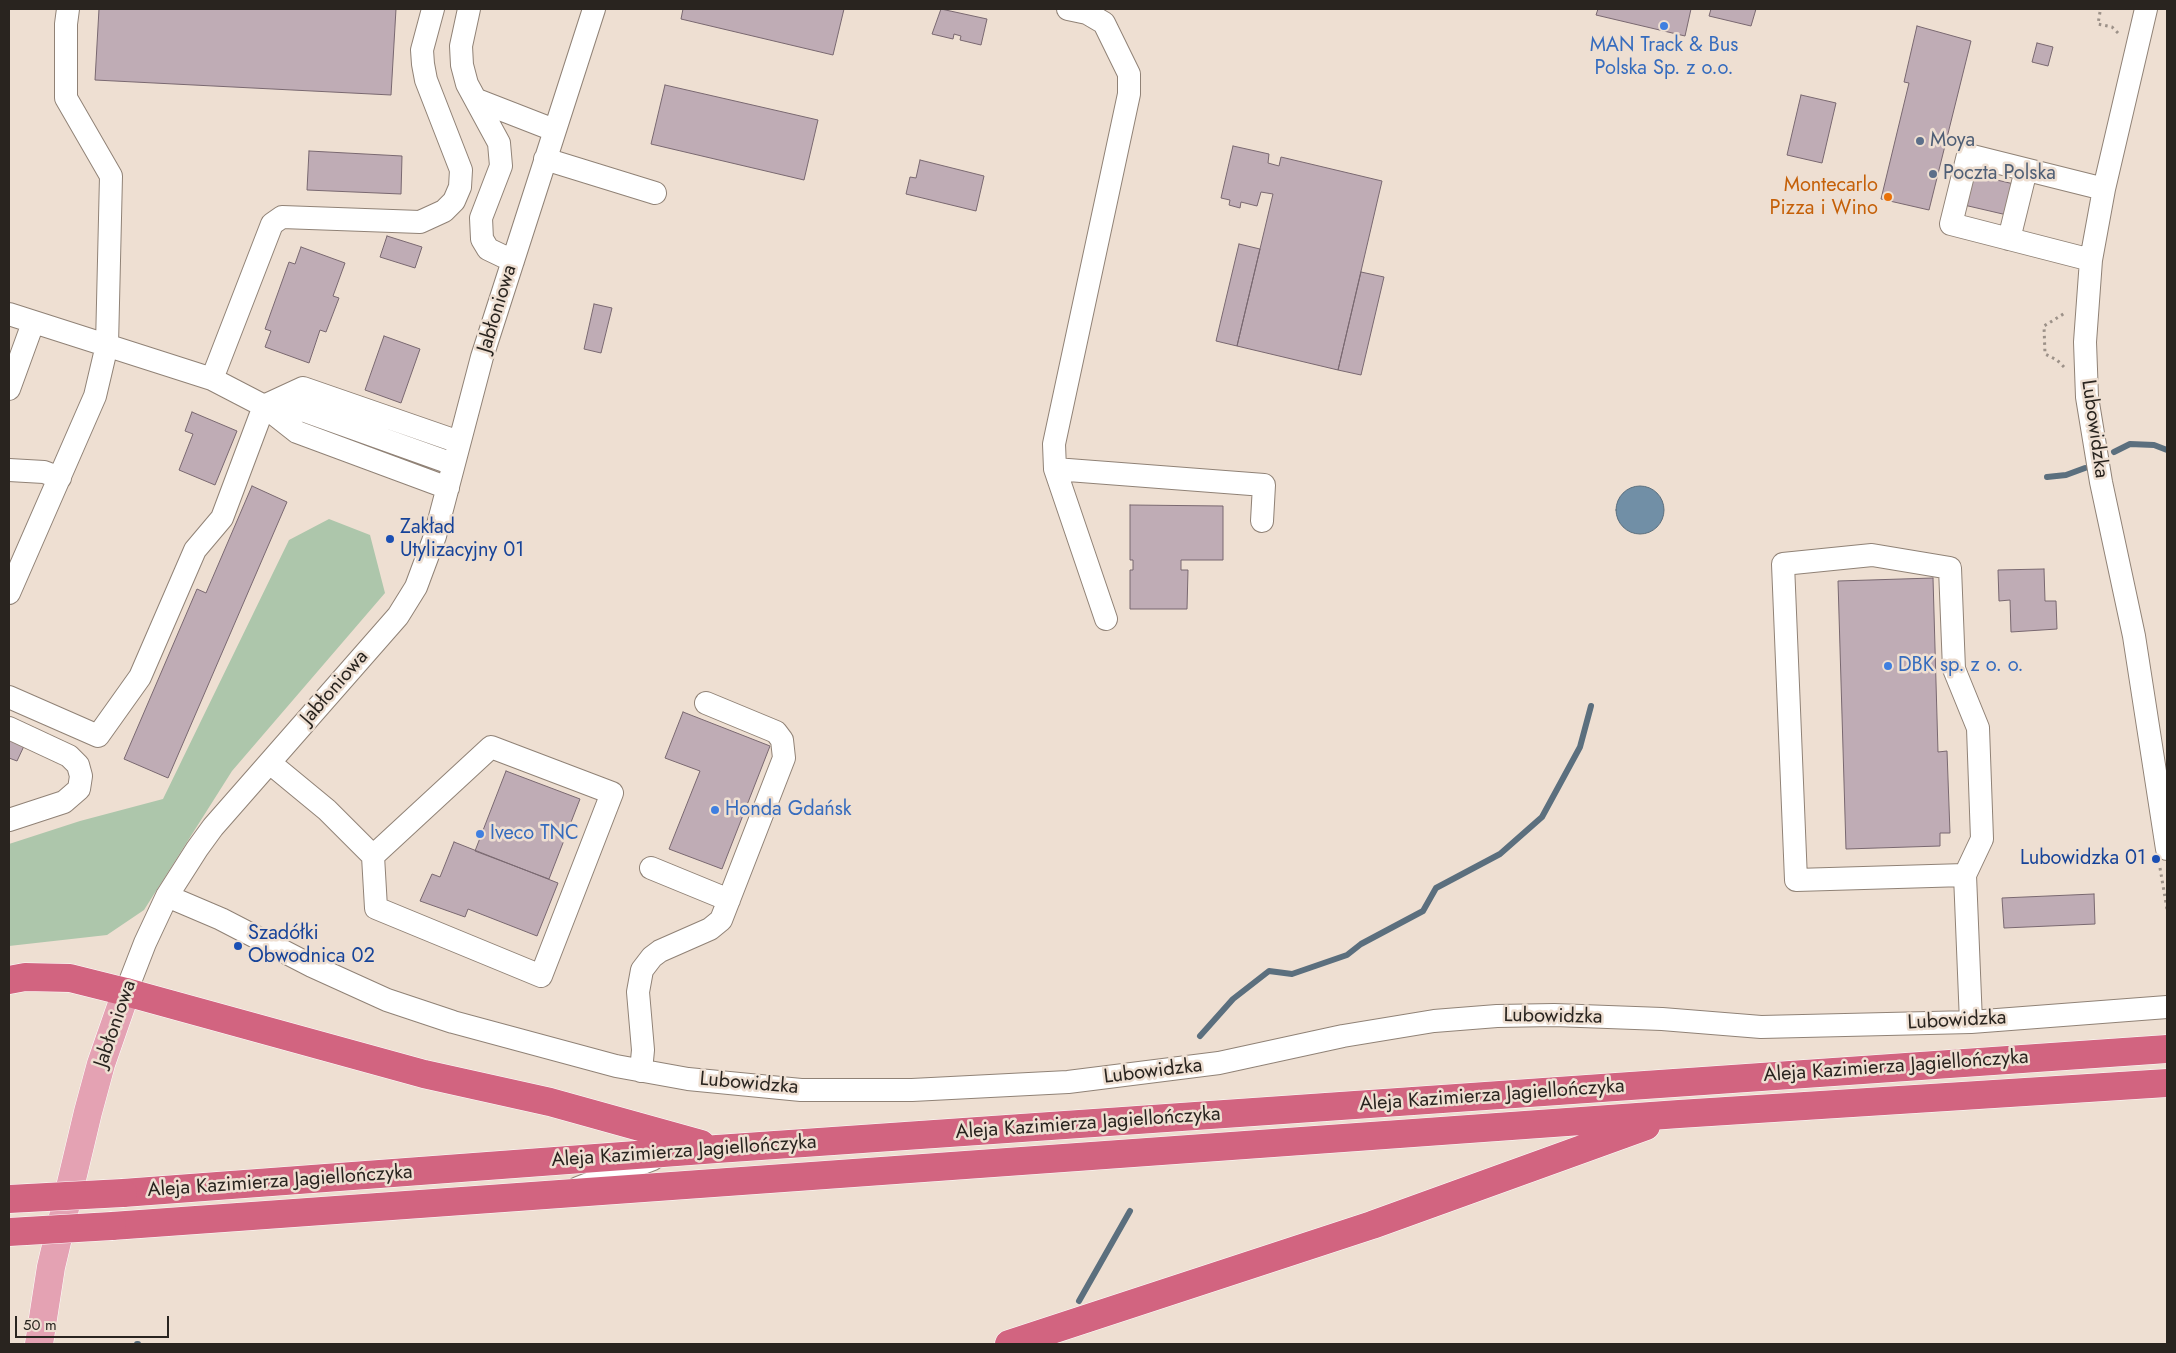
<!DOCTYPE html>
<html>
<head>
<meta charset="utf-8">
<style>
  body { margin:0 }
  #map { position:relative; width:2176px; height:1353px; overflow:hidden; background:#eedfd2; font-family:Jost,sans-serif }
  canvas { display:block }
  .frame { position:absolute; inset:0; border:10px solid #29241f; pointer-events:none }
  .scale { position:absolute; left:15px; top:1316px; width:154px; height:22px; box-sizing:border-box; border:2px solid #29241f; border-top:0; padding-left:6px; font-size:15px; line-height:18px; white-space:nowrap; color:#29241f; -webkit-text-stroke:4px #eedfd2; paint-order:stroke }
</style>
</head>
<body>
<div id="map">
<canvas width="2176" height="1353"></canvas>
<div class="frame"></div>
<div class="scale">50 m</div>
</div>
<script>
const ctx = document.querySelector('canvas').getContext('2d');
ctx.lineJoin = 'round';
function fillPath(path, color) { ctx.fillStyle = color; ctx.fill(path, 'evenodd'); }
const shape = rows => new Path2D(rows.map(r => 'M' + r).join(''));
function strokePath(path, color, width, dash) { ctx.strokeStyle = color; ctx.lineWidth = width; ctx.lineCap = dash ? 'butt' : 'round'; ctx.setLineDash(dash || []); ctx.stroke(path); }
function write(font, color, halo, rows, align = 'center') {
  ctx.font = font + ' Jost,sans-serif'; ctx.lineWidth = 5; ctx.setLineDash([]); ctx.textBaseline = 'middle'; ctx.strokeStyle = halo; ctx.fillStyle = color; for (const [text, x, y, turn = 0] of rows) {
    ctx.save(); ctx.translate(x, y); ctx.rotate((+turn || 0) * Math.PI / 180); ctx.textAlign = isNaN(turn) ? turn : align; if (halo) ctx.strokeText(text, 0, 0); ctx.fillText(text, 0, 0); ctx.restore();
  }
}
fillPath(shape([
  [329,519,370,535,385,593,232,771,144,910,107,935,9,946,9,844,80,821,163,799,289,540]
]), '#adc6ab');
const water = shape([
  '1616 510a24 24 0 1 1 48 0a24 24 0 1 1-48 0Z'
]);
fillPath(water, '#718fa6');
strokePath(water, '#5b6f7e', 1);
strokePath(shape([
  [2114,452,2130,444,2154,445,2167,450],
  [2047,477,2066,475,2085,468],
  [1200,1036,1233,999,1269,971,1292,974,1347,955,1361,944,1423,911,1436,888,1500,854,1542,817,1580,747,1591,706],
  [1079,1301,1130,1211],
  [137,1344,138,1344]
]), '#5b6f7e', 6);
const building = shape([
  [99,9,396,9,391,95,95,80,99,9],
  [683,9,844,9,833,55,681,19,683,9],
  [941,9,987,19,981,45,960,40,961,36,954,34,953,39,932,34,941,9],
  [1598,9,1691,9,1685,36,1596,15,1598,9],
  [1711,9,1756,9,1751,26,1709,16,1711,9],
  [1917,26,1971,41,1929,210,1881,199,1909,83,1904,82,1917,26],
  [2037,43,2053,47,2048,66,2032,62,2037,43],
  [665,85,818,120,804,180,651,144,665,85],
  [1801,95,1836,103,1822,163,1787,155,1801,95],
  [1233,146,1269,154,1268,163,1279,166,1281,157,1382,181,1338,370,1237,346,1273,194,1261,192,1257,206,1241,202,1240,208,1229,205,1230,200,1221,198,1233,146],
  [309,151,402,156,401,194,307,190,309,151],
  [920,160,984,176,976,211,906,194,910,177,916,178,920,160],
  [1971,174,2014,184,2007,215,1964,205,1971,174],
  [387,236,422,247,415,268,380,257,387,236],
  [1239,244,1260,249,1237,346,1216,341,1239,244],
  [301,247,345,263,333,296,339,298,326,332,320,330,309,363,265,347,271,331,265,329,289,262,295,264,301,247],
  [1361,272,1384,277,1361,375,1338,370,1361,272],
  [594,304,612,308,601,353,584,349,594,304],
  [384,336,420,349,401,403,365,390,384,336],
  [192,412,237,431,215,485,179,470,193,434,185,431,192,412],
  [252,486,287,502,168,778,124,759,197,589,206,593,252,486],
  [1130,505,1223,506,1223,560,1181,560,1181,570,1188,570,1187,609,1130,609,1130,570,1133,570,1133,560,1130,560,1130,505],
  [2044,569,2045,601,2056,601,2057,629,2011,632,2010,600,1999,601,1998,570,2044,569],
  [1933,578,1938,752,1947,751,1950,833,1940,833,1940,846,1846,849,1838,581,1933,578],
  [683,712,770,746,722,869,669,849,700,771,665,758,683,712],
  [9,739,24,746,17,761,9,758,9,739],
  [506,771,580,799,549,879,475,851,506,771],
  [454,842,558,883,537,936,468,909,465,917,420,901,432,874,440,877,454,842],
  [2094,894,2095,924,2004,928,2002,898,2094,894]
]);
fillPath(building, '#bfacb5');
strokePath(building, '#796870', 1);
const minor = shape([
  [469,9,461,46,462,65,467,84,499,143,501,166,481,218,482,239,488,249,513,261],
  [1068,9,1087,13,1104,23,1129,74,1129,94,1054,444,1055,469,1106,619],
  [2146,9,2104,189,2091,260,2085,342,2087,397,2101,482,2134,636,2167,849],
  [477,100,554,130],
  [545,159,655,193],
  [2009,239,2026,170],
  [2091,260,1951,224,1968,155,2104,189],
  [9,314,212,379,264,406,297,432,448,488],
  [212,379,272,224,282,217,420,222,444,211,454,201,460,187,461,170,426,80,423,64,422,50,433,9],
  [9,389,33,323],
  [265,406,299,409,453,464],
  [1055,469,1264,485,1262,521],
  [9,470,44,472,60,478],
  [9,593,95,396,107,345,111,176,66,98,66,24,68,9],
  [9,697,98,736,140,677,195,550,222,518,264,406,303,388,459,442],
  [9,728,69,756,78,765,81,776,79,789,64,802,9,820],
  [270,763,327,810,373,856,376,908,541,976,612,793,491,747,373,856],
  [651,868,729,900],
  [1965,875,1796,880,1783,564,1872,555,1950,568,1954,669,1978,728,1982,839,1965,875,1971,1022],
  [167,896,221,919,312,966,387,1000,453,1022,616,1066,688,1079,801,1090,912,1090,1068,1082,1219,1063,1343,1036,1434,1021,1497,1016,1554,1015,1662,1019,1761,1027,1971,1022,2167,1007],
  [126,992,145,943,167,896,197,849,213,827,398,616,416,587,435,536,482,357,594,9],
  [641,1071,643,1050,638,992,642,970,652,957,660,951,710,929,721,920,784,758,782,740,776,732,706,703],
  [578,1188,653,1159]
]);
const major = shape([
  [39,1344,51,1267,88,1112,101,1064,126,992]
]);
const highway = shape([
  [9,980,25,977,70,978,126,992,424,1074,550,1102,701,1144],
  [123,1193,717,1149,2167,1049],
  [112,1226,1679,1114,2167,1083],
  [1009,1344,1372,1225,1646,1126]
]);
strokePath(minor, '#908276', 24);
strokePath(major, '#fff', 29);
strokePath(highway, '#fff', 29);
strokePath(shape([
  [2100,12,2098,24,2112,27,2119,34],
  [2064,367,2057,360,2045,354,2044,326,2065,313],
  [2160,868,2167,909]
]), '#9c9188', 3, [2.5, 4]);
strokePath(minor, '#fff', 22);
strokePath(major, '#e4a2b3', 28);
strokePath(highway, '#d26480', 28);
const highwayBridge = shape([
  [9,1199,123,1193],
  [9,1232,112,1226]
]);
strokePath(highwayBridge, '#fff', 29, []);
strokePath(highwayBridge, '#d26480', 28);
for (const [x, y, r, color] of [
  [1664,26,5,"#3f7fe0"],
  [1920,141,5,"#5c6f8a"],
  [1933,174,5,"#5c6f8a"],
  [1888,197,5,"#e8710a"],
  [390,539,5,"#1a4fb4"],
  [1888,666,5,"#3f7fe0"],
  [715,810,5,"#3f7fe0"],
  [480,834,5,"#3f7fe0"],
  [2156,859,5,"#1a4fb4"],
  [238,946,5,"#1a4fb4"]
]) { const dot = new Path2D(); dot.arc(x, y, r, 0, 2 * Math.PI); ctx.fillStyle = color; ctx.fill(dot); strokePath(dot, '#eedfd2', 2); }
write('20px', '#366cbe', '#eedfd2', [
  ["MAN Track & Bus",1664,46,"center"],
  ["Polska Sp. z o.o.",1664,69,"center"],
  ["DBK sp. z o. o.",1898,666],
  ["Honda Gdańsk",725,810],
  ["Iveco TNC",490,834]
], 'left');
write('20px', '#4e5e75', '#eedfd2', [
  ["Moya",1930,141],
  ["Poczta Polska",1943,174]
], 'left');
write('20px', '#c56008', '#eedfd2', [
  ["Montecarlo",1878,186],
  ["Pizza i Wino",1878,209]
], 'right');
write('20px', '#29241f', '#eedfd2', [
  ["Jabłoniowa",498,309,-73],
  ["Lubowidzka",2094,429,82],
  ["Jabłoniowa",335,688,-49],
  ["Lubowidzka",1553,1017,1],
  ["Lubowidzka",1957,1021,-3],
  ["Jabłoniowa",116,1024,-71],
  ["Aleja Kazimierza Jagiellończyka",1896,1067,-4],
  ["Lubowidzka",1153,1072,-7],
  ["Lubowidzka",749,1084,5],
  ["Aleja Kazimierza Jagiellończyka",1492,1096,-4],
  ["Aleja Kazimierza Jagiellończyka",1088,1124,-4],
  ["Aleja Kazimierza Jagiellończyka",684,1152,-4],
  ["Aleja Kazimierza Jagiellończyka",280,1182,-4]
]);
write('20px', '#164399', '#eedfd2', [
  ["Zakład",400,528],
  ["Utylizacyjny 01",400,551],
  ["Lubowidzka 01",2146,859,"right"],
  ["Szadółki",248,934],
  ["Obwodnica 02",248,957]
], 'left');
</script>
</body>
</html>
